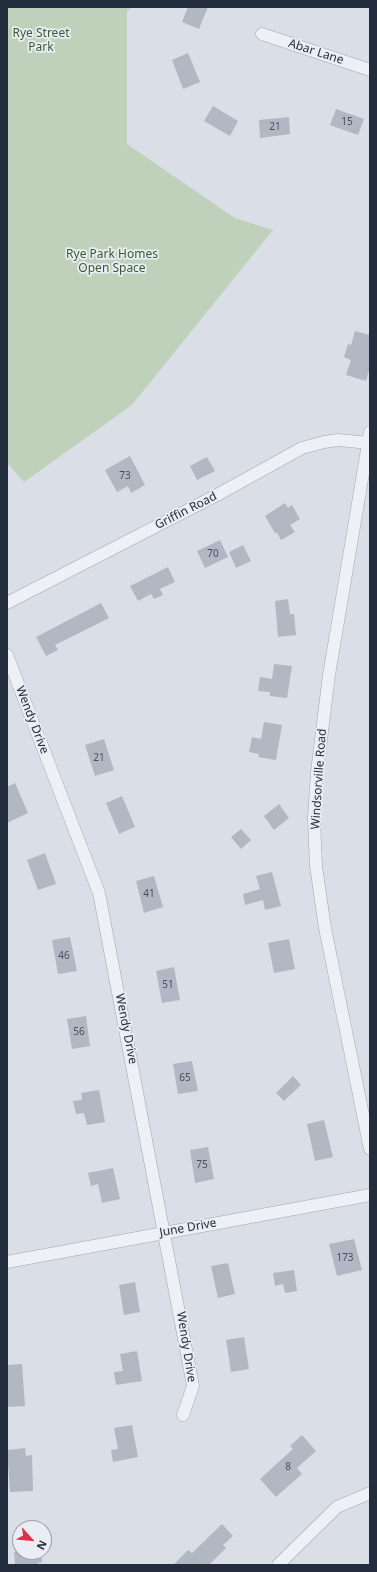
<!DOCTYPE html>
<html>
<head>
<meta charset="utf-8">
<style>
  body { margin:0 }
  #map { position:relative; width:377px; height:1572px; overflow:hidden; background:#dadfe7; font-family:"Noto Sans",sans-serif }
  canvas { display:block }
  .frame { position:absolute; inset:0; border:8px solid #232d3e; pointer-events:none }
  .north { position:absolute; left:12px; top:1520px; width:40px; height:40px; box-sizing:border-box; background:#eaeef4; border:1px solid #9aa1ab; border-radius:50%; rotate:117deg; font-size:11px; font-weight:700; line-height:16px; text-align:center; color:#232d3e }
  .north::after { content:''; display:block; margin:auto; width:14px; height:18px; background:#d93249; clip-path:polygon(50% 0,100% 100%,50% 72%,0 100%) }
</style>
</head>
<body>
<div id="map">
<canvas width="377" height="1572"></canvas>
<div class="frame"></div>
<div class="north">N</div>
</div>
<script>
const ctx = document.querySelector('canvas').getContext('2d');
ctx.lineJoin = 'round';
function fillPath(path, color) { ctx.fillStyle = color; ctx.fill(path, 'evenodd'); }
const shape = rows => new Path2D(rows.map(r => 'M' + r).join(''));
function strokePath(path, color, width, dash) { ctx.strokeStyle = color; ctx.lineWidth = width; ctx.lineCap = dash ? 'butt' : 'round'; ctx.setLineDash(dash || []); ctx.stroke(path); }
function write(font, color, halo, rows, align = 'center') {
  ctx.font = font + ' "Noto Sans",sans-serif'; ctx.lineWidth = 3.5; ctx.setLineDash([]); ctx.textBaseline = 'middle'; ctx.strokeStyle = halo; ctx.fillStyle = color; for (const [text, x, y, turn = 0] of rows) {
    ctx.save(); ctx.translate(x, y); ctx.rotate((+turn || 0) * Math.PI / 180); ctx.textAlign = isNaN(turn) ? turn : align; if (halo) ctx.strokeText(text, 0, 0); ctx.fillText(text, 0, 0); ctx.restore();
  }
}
fillPath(shape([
  [7,7,132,7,127,11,127,144,235,218,273,230,132,405,24,482,7,463]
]), '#c0d1bb');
fillPath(shape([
  [188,7,208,7,199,29,182,22],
  [188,53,200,82,183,89,172,60],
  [213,106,238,121,230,136,204,121],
  [336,109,364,119,358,135,330,125],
  [289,117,290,134,260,138,259,120],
  [355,331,370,335,370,367,366,381,346,375,351,360,344,357,348,344,351,345],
  [130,456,145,485,131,493,128,486,117,492,105,470],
  [207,457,215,471,197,480,190,466],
  [285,503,288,508,292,505,300,519,290,525,295,532,281,540,277,533,275,533,265,516],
  [220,540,228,557,205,568,197,551],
  [243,545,251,561,236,568,229,552],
  [168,567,175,582,160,589,163,595,154,599,151,594,138,601,130,586],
  [288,599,290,614,294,614,296,635,278,637,275,601],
  [101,603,109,618,55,645,58,650,46,656,36,637],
  [274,664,292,666,287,698,270,696,270,692,258,691,260,677,272,679],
  [264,722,282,725,276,760,258,757,259,754,249,752,252,737,261,739],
  [104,739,114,770,95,776,85,745],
  [15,783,28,813,7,823,7,787],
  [122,796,135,827,119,834,106,803],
  [279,804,289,818,274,830,264,816],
  [241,829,251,840,241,849,231,837],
  [45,853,56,884,38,890,27,860],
  [272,872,281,906,265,910,263,900,245,905,243,894,260,889,256,876],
  [154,876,163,907,144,913,136,881],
  [70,937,77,971,58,974,52,940],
  [289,939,295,969,274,973,268,943],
  [174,967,180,1000,162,1003,156,971],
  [86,1016,90,1046,72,1049,67,1019],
  [192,1061,198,1091,178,1094,173,1064],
  [293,1076,301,1085,284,1101,276,1093],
  [99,1090,105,1122,87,1125,84,1113,76,1114,73,1101,82,1100,81,1093],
  [324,1120,333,1157,315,1161,307,1124],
  [208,1147,214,1179,195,1183,190,1150],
  [113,1168,120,1199,102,1203,98,1184,91,1186,88,1173],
  [354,1239,362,1270,337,1276,329,1244],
  [228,1263,235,1294,218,1298,211,1266],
  [294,1270,297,1291,285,1293,283,1284,275,1286,273,1273],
  [135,1282,140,1312,124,1315,119,1285],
  [244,1337,249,1369,231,1372,226,1340],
  [137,1351,142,1381,116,1385,114,1372,123,1371,120,1354],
  [22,1364,25,1406,7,1407,7,1365],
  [132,1425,138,1457,113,1462,111,1450,118,1449,114,1428],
  [302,1435,316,1451,297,1468,302,1474,276,1497,260,1479,293,1449,290,1446],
  [25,1448,26,1456,32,1455,33,1491,10,1492,7,1450],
  [222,1524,233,1536,223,1545,226,1548,209,1565,173,1565,188,1550,192,1553],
  [14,1552,41,1552,42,1562,38,1563,37,1565,15,1565]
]), '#b1b8c4');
const street = shape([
  [262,34,370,70],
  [370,432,329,675,317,772,314,818,316,866,325,928,370,1149],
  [7,603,217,495,302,448,324,442,338,440,370,443],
  [7,655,99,893,193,1386,183,1415],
  [7,1262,370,1195],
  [278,1565,337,1507,370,1493]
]);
strokePath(street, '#9fa6b1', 13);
strokePath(street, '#edf0f5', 12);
write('10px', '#465060', null, [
  ["15",347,122],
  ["21",275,127],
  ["73",125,476],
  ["70",213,554],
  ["21",99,758],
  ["41",149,894],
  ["46",64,956],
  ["51",168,985],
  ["56",79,1032],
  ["65",185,1078],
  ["75",202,1165],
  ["173",345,1258],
  ["8",288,1467]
]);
write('12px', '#375a30', '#eaeef4', [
  ["Rye Street",41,34],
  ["Park",41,48],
  ["Rye Park Homes",112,255],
  ["Open Space",112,269]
]);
write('12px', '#232d3e', '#eaeef4', [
  ["Abar Lane",316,52,18],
  ["Griffin Road",186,511,-27],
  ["Wendy Drive",32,720,69],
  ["Windsorville Road",319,779,-86],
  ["Wendy Drive",126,1029,79],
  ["June Drive",188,1228,-10],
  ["Wendy Drive",186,1347,81]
]);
</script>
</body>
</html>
